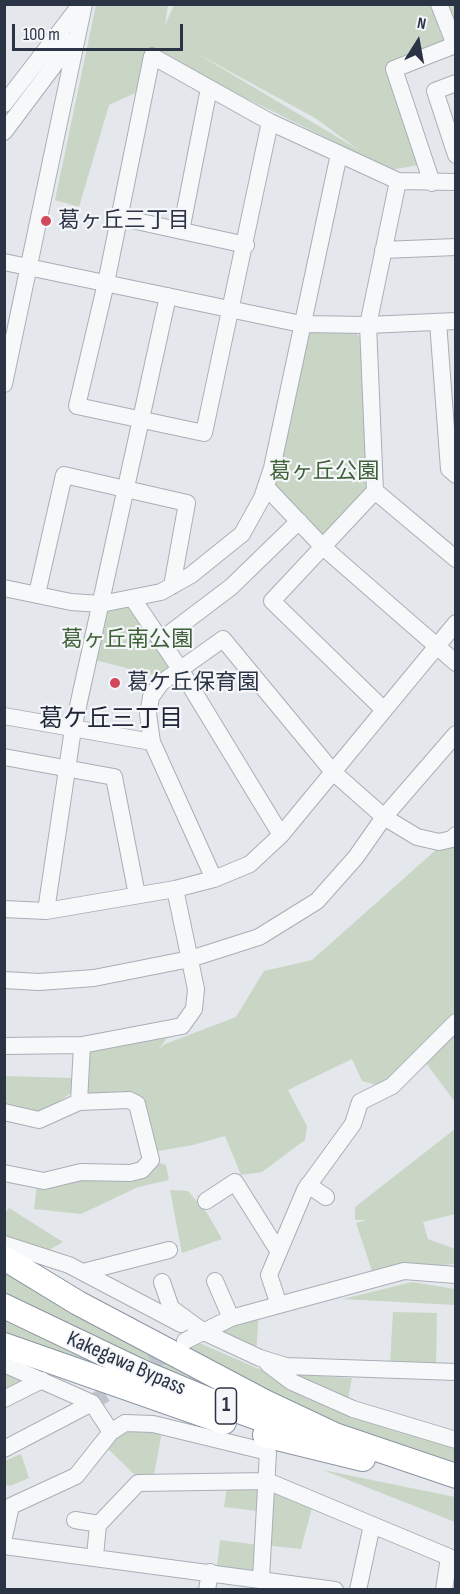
<!DOCTYPE html>
<html>
<head>
<meta charset="utf-8">
<style>
  body { margin:0 }
  #map { position:relative; width:460px; height:1594px; overflow:hidden; background:#e4e7ec; font-family:"Sofia Sans Condensed",sans-serif }
  canvas { display:block }
  .frame { position:absolute; inset:0; border:6px solid #2b3445; pointer-events:none }
  .north { position:absolute; left:388px; top:12px; width:60px; height:60px; -webkit-text-stroke:4px #f4f6f9; paint-order:stroke; rotate:11deg; font-size:16px; font-weight:700; line-height:24px; text-align:center; color:#2b3445 }
  .north::after { content:''; display:block; margin:auto; width:21px; height:27px; background:#2b3445; clip-path:polygon(50% 0,100% 100%,50% 72%,0 100%) }
  .scale { position:absolute; left:12px; top:24px; width:171px; height:27px; box-sizing:border-box; border:3px solid #2b3445; border-top:0; padding-left:8px; font-size:18px; line-height:21px; white-space:nowrap; color:#2b3445; -webkit-text-stroke:4px #f4f6f9; paint-order:stroke }
</style>
</head>
<body>
<div id="map">
<canvas width="460" height="1594"></canvas>
<div class="frame"></div>
<div class="north">N</div>
<div class="scale">100 m</div>
</div>
<script>
const ctx = document.querySelector('canvas').getContext('2d');
ctx.lineJoin = 'round';
function fillPath(path, color) { ctx.fillStyle = color; ctx.fill(path, 'evenodd'); }
const shape = rows => new Path2D(rows.map(r => 'M' + r).join(''));
function strokePath(path, color, width, dash) { ctx.strokeStyle = color; ctx.lineWidth = width; ctx.lineCap = dash ? 'butt' : 'round'; ctx.setLineDash(dash || []); ctx.stroke(path); }
function write(font, color, halo, rows, align = 'center') {
  ctx.font = font + ' "Sofia Sans Condensed","Noto Sans JP",sans-serif'; ctx.lineWidth = 4.5; ctx.setLineDash([]); ctx.textBaseline = 'middle'; ctx.strokeStyle = halo; ctx.fillStyle = color; for (const [text, x, y, turn = 0] of rows) {
    ctx.save(); ctx.translate(x, y); ctx.rotate((+turn || 0) * Math.PI / 180); ctx.textAlign = isNaN(turn) ? turn : align; if (halo) ctx.strokeText(text, 0, 0); ctx.fillText(text, 0, 0); ctx.restore();
  }
}
fillPath(shape([
  [96,5,168,5,165,25,174,5,455,5,455,45,387,72,418,165,391,170,151,51,135,93,109,105,79,207,55,200],
  [196,53,315,118,359,150],
  [310,333,356,333,362,339,367,487,325,538,272,484,281,468,305,339],
  [135,601,174,666,161,677,95,660,105,608],
  [455,833,455,1102,423,1059,388,1088,362,1081,352,1059,288,1090,307,1126,305,1140,262,1172,241,1175,225,1136,193,1145,152,1152,140,1099,83,1096,89,1051,172,1031,159,1049,165,1044,236,1017,264,971,312,960],
  [5,1076,72,1078,71,1093,43,1113,5,1107],
  [455,1129,455,1214,423,1222,428,1239,455,1249,455,1264,372,1271,356,1223,366,1220,355,1220,355,1207],
  [151,1160,166,1165,169,1180,138,1187,81,1214,34,1209,37,1184],
  [170,1190,188,1191,207,1213,222,1239,182,1253],
  [9,1208,63,1242,39,1256,5,1239,4,1214],
  [4,1272,278,1419,225,1399,5,1295],
  [412,1282,455,1289,455,1305,343,1299],
  [259,1311,256,1356,204,1332],
  [393,1312,437,1313,436,1365,390,1363],
  [5,1316,166,1392,5,1343],
  [190,1339,398,1429,455,1443,455,1471,403,1452,177,1353],
  [5,1369,32,1381,5,1394],
  [287,1374,352,1378,348,1399],
  [113,1431,162,1432,153,1480,139,1479,104,1445],
  [21,1454,29,1478,10,1486,5,1484,5,1461],
  [323,1470,455,1497,455,1522],
  [267,1485,314,1500,301,1549,263,1545],
  [227,1487,257,1487,257,1511,224,1507],
  [220,1540,259,1545,255,1568,252,1572,217,1566]
]), '#c9d6c5');
strokePath(shape([
  [92,1403,177,1346]
]), '#bfc3cb', 16, [16, 8]);
const minor = shape([
  [456,83,435,91,456,155],
  [4,104,81,4],
  [270,122,204,433,77,406,106,283,152,56,270,122,398,181,456,182],
  [4,132,73,40],
  [432,183,394,69,455,45,439,4],
  [118,217,246,245],
  [181,231,209,88],
  [383,250,456,247],
  [4,262,301,324,368,325,456,321],
  [438,322,449,469,456,475],
  [4,384,84,4],
  [266,487,323,547,456,663],
  [375,491,456,559],
  [4,588,71,602,101,604,161,592,191,575,242,534,262,498,272,468,339,154],
  [37,594,64,475,187,503,172,586],
  [133,599,180,669,281,835],
  [161,640,231,587,299,521],
  [383,709,272,601,375,491,368,325,398,181],
  [4,716,152,742],
  [4,757,114,777,137,895],
  [214,879,152,742,148,714,151,697,161,683,223,639,333,772,384,817,417,837,439,842,452,839,456,835],
  [4,909,46,911,175,889,214,879,250,864,281,835,456,623],
  [46,911,73,729,168,296],
  [4,980,39,982,94,978,190,959,259,937,317,901,356,857,384,817,456,734],
  [4,1046,82,1045,182,1026,194,1009,196,989,175,889],
  [79,1102,82,1045],
  [4,1112,39,1120,79,1102,129,1100,137,1104,151,1160,142,1170,130,1173,81,1172,44,1181,4,1173],
  [308,1185,326,1197],
  [206,1201,235,1182,279,1252],
  [4,1244,69,1265,181,1324],
  [83,1272,169,1250],
  [215,1281,231,1318],
  [162,1282,171,1308,204,1332,260,1358,286,1366,456,1372],
  [279,1305,269,1275,305,1190,353,1124,360,1102,392,1086,456,1022],
  [185,1341,231,1318,404,1271,456,1275],
  [4,1364,92,1403,111,1432],
  [268,1364,292,1382,353,1409,456,1440],
  [4,1399,42,1380],
  [4,1449,92,1403],
  [75,1520,99,1524],
  [4,1537,11,1506,76,1476,111,1432,125,1423,153,1424,268,1452,261,1578],
  [4,1546,335,1590],
  [95,1556,98,1525,138,1483,267,1481,449,1557,444,1590],
  [207,1590,210,1572],
  [358,1590,372,1525]
]);
const highway = shape([
  [4,1258,78,1303,265,1402,335,1435,456,1476],
  [4,1306,142,1372,209,1400,288,1429],
  [4,1345,224,1422],
  [265,1435,363,1459]
]);
strokePath(minor, '#a9aeb7', 18);
strokePath(highway, '#8b94a3', 26);
strokePath(minor, '#f7f8fa', 16);
strokePath(highway, '#fff', 24);
for (const [x, y, r, color] of [
  [46,221,6,"#d1495b"],
  [115,683,6,"#d1495b"]
]) { const dot = new Path2D(); dot.arc(x, y, r, 0, 2 * Math.PI); ctx.fillStyle = color; ctx.fill(dot); strokePath(dot, '#f4f6f9', 2); }
for (const [x, y, w] of [
  [226,1406,21]
]) { const box = new Path2D(); box.roundRect(x - w / 2, y - 18, w, 36, 4.5); ctx.fillStyle = '#f4f6f9'; ctx.fill(box); strokePath(box, '#2b3445', 1.5); }
write('bold 21px', '#2b3445', null, [
  ["1",226,1406]
]);
write('22px', '#2b3445', '#f4f6f9', [
  ["葛ヶ丘三丁目",58,221],
  ["葛ケ丘保育園",127,683]
], 'left');
write('22px', '#3f6138', '#f4f6f9', [
  ["葛ヶ丘公園",324,472],
  ["葛ヶ丘南公園",127,640]
]);
write('22px', '#2b3445', '#f4f6f9', [
  ["Kakegawa Bypass",126,1364,24]
]);
write('24px', '#1d2536', '#f4f6f9', [
  ["葛ケ丘三丁目",111,720]
]);
</script>
</body>
</html>
